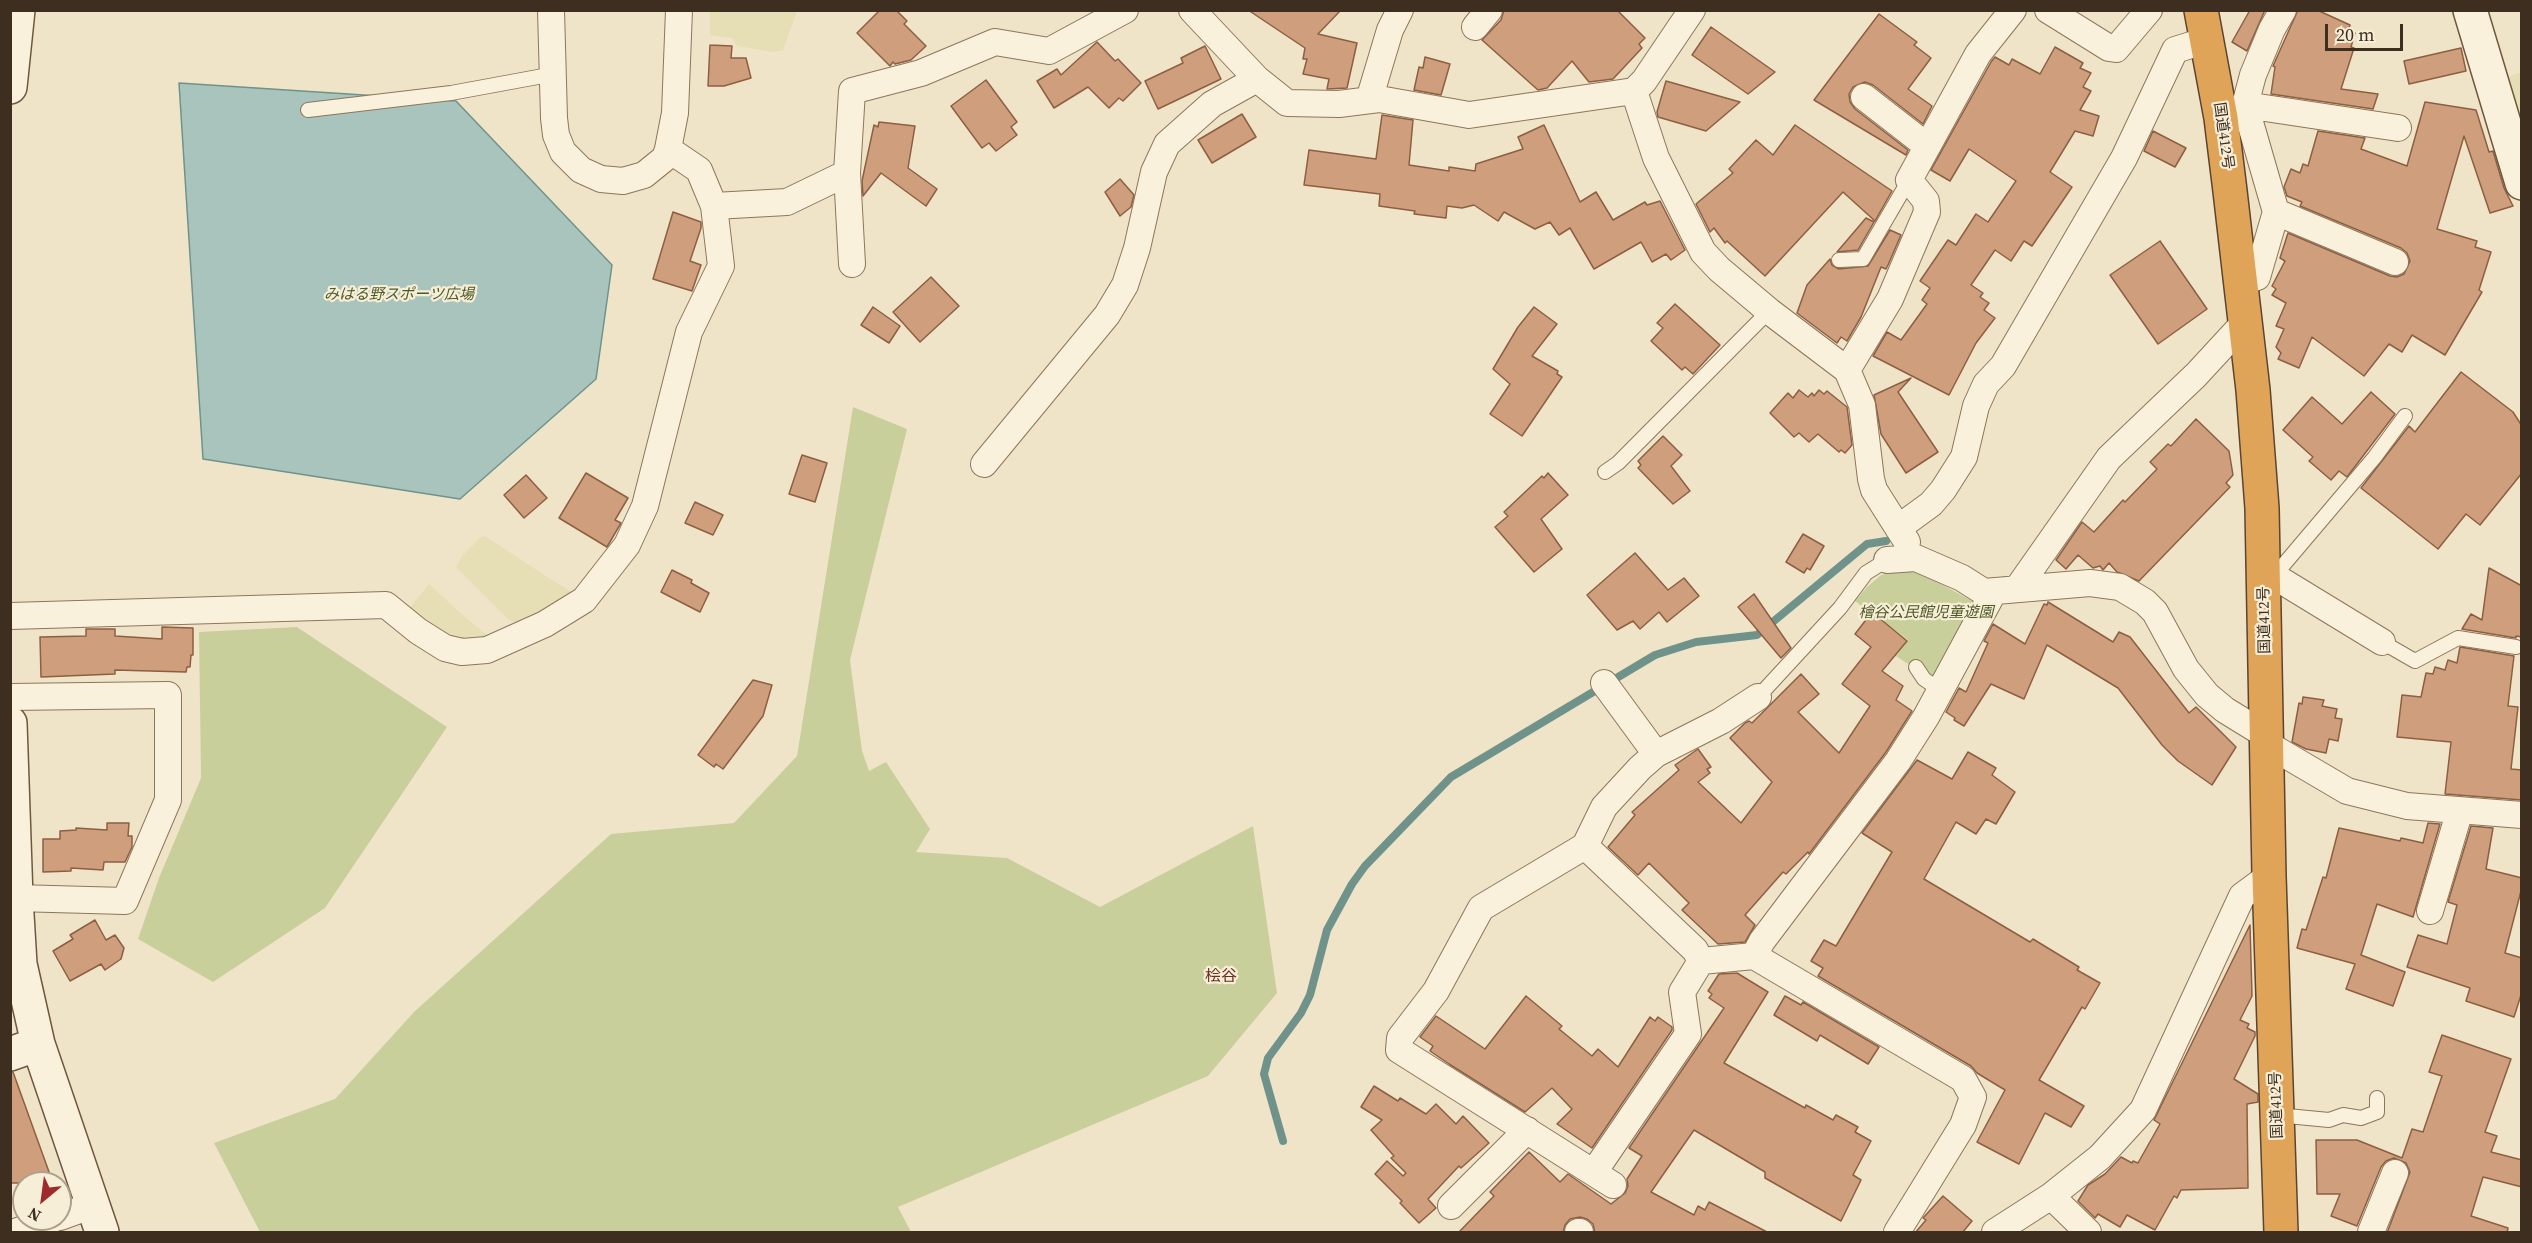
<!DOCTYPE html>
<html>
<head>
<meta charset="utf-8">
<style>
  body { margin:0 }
  #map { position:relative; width:2532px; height:1243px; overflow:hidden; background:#f0e4c8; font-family:"Source Serif 4",serif }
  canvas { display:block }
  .frame { position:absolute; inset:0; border:12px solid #3d2e20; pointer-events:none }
  .north { position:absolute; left:12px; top:1171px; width:60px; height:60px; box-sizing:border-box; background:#f7eed8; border:2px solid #ada18e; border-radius:50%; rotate:209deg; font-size:16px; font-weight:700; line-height:24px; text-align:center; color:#3d2e20 }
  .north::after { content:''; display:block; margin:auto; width:21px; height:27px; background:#9e2a2b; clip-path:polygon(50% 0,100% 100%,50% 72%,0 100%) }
  .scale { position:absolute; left:2325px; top:24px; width:78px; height:27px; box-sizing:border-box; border:3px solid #3d2e20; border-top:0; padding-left:8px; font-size:18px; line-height:21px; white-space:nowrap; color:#3d2e20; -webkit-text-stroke:4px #f7eed8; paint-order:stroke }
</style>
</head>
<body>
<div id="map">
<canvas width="2532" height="1243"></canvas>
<div class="frame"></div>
<div class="north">N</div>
<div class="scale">20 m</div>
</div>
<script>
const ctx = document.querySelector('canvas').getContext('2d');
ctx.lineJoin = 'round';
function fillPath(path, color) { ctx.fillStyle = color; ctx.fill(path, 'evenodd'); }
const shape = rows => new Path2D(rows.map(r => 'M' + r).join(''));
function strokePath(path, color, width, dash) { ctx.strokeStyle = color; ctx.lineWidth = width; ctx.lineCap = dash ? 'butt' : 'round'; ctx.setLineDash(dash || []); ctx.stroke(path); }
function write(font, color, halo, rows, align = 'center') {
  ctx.font = font + ' "Source Serif 4","Noto Sans JP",serif'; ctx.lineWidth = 4.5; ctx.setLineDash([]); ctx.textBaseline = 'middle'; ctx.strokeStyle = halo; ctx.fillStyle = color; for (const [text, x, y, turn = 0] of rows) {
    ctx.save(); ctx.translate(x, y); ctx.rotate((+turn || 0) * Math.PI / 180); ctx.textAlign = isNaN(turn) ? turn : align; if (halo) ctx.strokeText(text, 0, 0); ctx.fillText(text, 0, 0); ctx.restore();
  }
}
fillPath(shape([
  [710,10,797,10,797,11,783,50,773,52,737,46,732,38,710,35],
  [2521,72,2521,125,2501,80],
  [485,536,555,582,574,593,561,609,516,623,508,619,456,567,462,556,480,538],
  [429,584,458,611,488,636,469,645,458,645,408,610]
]), '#e6deb5');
fillPath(shape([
  [853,407,907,429,850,660,862,751,869,771,886,762,930,829,916,852,1007,858,1100,907,1253,826,1277,993,1208,1076,898,1207,911,1232,260,1232,214,1143,335,1099,414,1012,611,834,734,823,797,756],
  [1903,570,1923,574,1972,601,1961,620,1969,624,1935,682,1896,656,1908,640,1871,611,1869,612,1855,601,1867,587,1881,575],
  [297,627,447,727,325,908,213,982,138,939,159,878,201,778,199,632]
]), '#c9cf9b');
const water = shape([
  [179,83,456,101,612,265,596,379,460,499,203,459,179,83]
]);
fillPath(water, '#a9c4bc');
strokePath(water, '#6f938a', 1.5);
strokePath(shape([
  [1283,1141,1264,1074,1268,1058,1301,1013,1310,995,1327,930,1352,884,1365,866,1451,777,1655,655,1696,642,1757,635,1867,544,1886,541]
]), '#6f938a', 8);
const building = shape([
  [880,10,896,10,907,21,904,24,926,46,911,60,895,64,893,62,890,66,857,33,880,10],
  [1248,10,1341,10,1318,34,1357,43,1347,88,1327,89,1329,79,1303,74,1307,59,1303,59,1305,48,1248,10],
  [1504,10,1617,10,1645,38,1639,44,1642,48,1613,79,1589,82,1572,61,1547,88,1538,90,1482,40,1501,20,1504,10],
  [2250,10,2265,10,2247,51,2232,42,2250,10],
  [2298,10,2317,10,2350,25,2348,31,2355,33,2351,47,2354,48,2341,89,2378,94,2373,109,2271,94,2275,67,2273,66,2298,10],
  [1879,14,1917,42,1914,45,1931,58,1908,89,1932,106,1923,124,1873,85,1865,82,1853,87,1849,94,1850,102,1855,109,1908,150,1906,155,1814,100,1879,14],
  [1711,27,1775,72,1748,94,1692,55,1711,27],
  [1097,42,1115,61,1118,59,1141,83,1123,101,1119,98,1109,108,1088,87,1054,108,1037,81,1057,69,1061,75,1097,42],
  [710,45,732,46,731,58,746,58,751,78,724,86,708,86,710,45],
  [1205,46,1221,79,1158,109,1145,81,1183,63,1181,58,1205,46],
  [2055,47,2083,63,2080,68,2091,73,2083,87,2091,91,2080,110,2099,116,2093,136,2075,131,2050,172,2072,187,2032,246,2024,241,2011,261,1995,250,1971,285,1983,293,1980,297,1989,303,1984,310,1995,318,1976,343,1949,395,1873,356,1887,332,1901,340,1927,304,1922,300,1930,288,1920,281,1948,240,1956,245,1976,214,1988,222,2016,181,1969,149,1950,181,1931,170,1991,62,1995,57,2009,65,2012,59,2040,74,2055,47],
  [2461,48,2466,71,2409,84,2404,61,2461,48],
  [1425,57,1450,64,1441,95,1414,90,1419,67,1423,68,1425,57],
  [986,80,1017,122,1011,127,1017,135,996,151,989,143,982,148,951,106,986,80],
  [1666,81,1740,102,1706,131,1658,117,1657,112,1666,81],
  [2425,102,2476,110,2489,152,2493,151,2504,188,2513,206,2490,213,2464,136,2437,229,2477,241,2475,247,2491,252,2479,290,2482,292,2445,355,2412,335,2402,352,2389,344,2364,376,2312,337,2299,368,2278,359,2281,353,2276,347,2284,329,2276,326,2286,303,2272,295,2276,289,2272,286,2285,261,2280,258,2288,233,2390,276,2397,277,2404,274,2410,261,2407,253,2401,248,2300,206,2302,202,2287,196,2284,187,2291,169,2300,173,2303,164,2308,166,2318,131,2365,138,2361,149,2407,166,2425,102],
  [1242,114,1256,137,1212,163,1198,140,1242,114],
  [1382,115,1413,120,1409,165,1449,171,1449,167,1475,171,1476,164,1523,149,1518,137,1544,125,1580,202,1596,192,1613,220,1645,202,1647,205,1660,201,1685,250,1671,260,1666,254,1652,262,1641,242,1594,269,1570,228,1559,235,1550,222,1535,229,1504,212,1498,221,1474,205,1462,208,1447,206,1446,218,1414,214,1415,211,1379,206,1380,194,1304,185,1309,150,1376,159,1382,115],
  [879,122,915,126,908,168,937,189,926,206,881,173,863,196,862,181,874,125,878,127,879,122],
  [1795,125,1892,191,1875,221,1843,192,1765,276,1727,241,1725,243,1714,228,1710,232,1696,204,1733,173,1729,169,1756,140,1773,155,1795,125],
  [2153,131,2186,148,2175,167,2144,151,2153,131],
  [1120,179,1134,195,1131,207,1120,216,1105,192,1120,179],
  [673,212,701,222,701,228,690,261,701,265,692,291,653,279,673,212],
  [1866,218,1874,222,1858,250,1837,252,1866,218],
  [1890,230,1901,235,1888,265,1886,269,1881,267,1861,317,1847,341,1841,337,1837,343,1797,313,1807,285,1830,259,1832,265,1839,269,1868,266,1890,230],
  [2160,241,2207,309,2158,344,2110,275,2160,241],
  [931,277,959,306,920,342,893,312,931,277],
  [1675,304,1720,345,1693,374,1685,367,1682,370,1651,341,1663,328,1657,323,1675,304],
  [873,307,900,326,889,343,861,325,873,307],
  [1534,307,1557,324,1532,356,1558,371,1557,374,1562,377,1522,436,1490,414,1510,384,1493,369,1518,327,1534,307],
  [2461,372,2513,412,2522,426,2522,473,2480,525,2466,514,2438,549,2361,488,2409,426,2415,432,2461,372],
  [1911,378,1898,392,1938,452,1906,473,1881,434,1874,395,1911,378],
  [1799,390,1808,397,1812,393,1814,396,1819,390,1824,394,1827,391,1847,407,1852,445,1845,453,1841,450,1839,452,1818,434,1809,442,1799,433,1794,437,1770,413,1788,393,1793,398,1799,390],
  [2371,392,2395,414,2347,477,2339,471,2331,480,2309,461,2313,457,2283,430,2312,397,2342,424,2371,392],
  [2196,419,2229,451,2233,475,2226,483,2230,487,2139,581,2117,572,2109,563,2103,570,2100,566,2093,568,2078,555,2066,569,2056,560,2082,522,2094,532,2123,500,2125,502,2157,469,2150,462,2168,444,2171,446,2196,419],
  [1663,436,1682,455,1671,466,1690,491,1673,504,1638,468,1641,465,1638,461,1663,436],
  [802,455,827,463,815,502,789,494,802,455],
  [586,473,628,498,615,520,621,523,607,547,559,518,586,473],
  [1548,473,1568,495,1541,519,1562,549,1534,572,1495,527,1508,516,1504,512,1542,476,1544,478,1548,473],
  [526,475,547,498,524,518,504,495,526,475],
  [695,502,723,515,713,535,685,523,695,502],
  [1803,534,1824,546,1810,570,1807,568,1804,573,1786,562,1803,534],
  [1635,553,1668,590,1684,578,1699,596,1667,622,1659,612,1640,629,1633,621,1617,630,1587,595,1635,553],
  [2489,568,2522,586,2522,637,2516,636,2516,638,2462,629,2471,614,2482,620,2489,568],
  [672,570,692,580,691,583,709,593,700,612,661,592,672,570],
  [1754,594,1791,648,1781,658,1738,607,1754,594],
  [2048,602,2113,642,2119,632,2130,637,2189,713,2196,707,2236,747,2212,785,2178,761,2162,745,2118,688,2047,645,2024,699,1991,684,1964,726,1954,720,1955,718,1946,712,1959,688,1966,692,1988,643,1984,641,1993,624,2025,644,2044,604,2047,605,2048,602],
  [1872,612,1907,641,1882,671,1903,686,1896,700,1912,711,1886,752,1809,854,1808,852,1786,874,1783,872,1745,915,1755,925,1745,942,1718,944,1682,910,1689,903,1649,863,1638,875,1608,847,1635,815,1632,812,1679,770,1675,765,1698,749,1711,767,1707,769,1710,773,1698,782,1741,823,1772,782,1730,738,1745,723,1749,721,1752,723,1801,674,1819,694,1798,712,1839,753,1870,706,1842,684,1871,647,1855,634,1872,612],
  [162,627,193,628,193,655,191,655,190,667,187,667,186,672,115,670,115,674,41,677,40,637,86,636,86,629,115,629,115,636,162,639,162,627],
  [2460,647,2514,656,2508,706,2518,707,2511,769,2522,770,2522,800,2445,794,2451,742,2397,737,2402,695,2421,697,2426,673,2433,674,2435,667,2445,670,2448,660,2457,663,2460,647],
  [753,680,772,685,763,716,723,769,716,764,714,767,698,755,753,680],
  [2303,697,2324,700,2322,706,2337,709,2335,718,2342,719,2338,741,2329,739,2326,753,2306,749,2292,742,2299,703,2302,704,2303,697],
  [1968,752,1996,768,1992,775,2015,792,1996,824,1986,819,1976,834,1956,822,1924,879,2030,942,2033,939,2079,967,2077,970,2100,983,2085,1009,2082,1007,2039,1080,2084,1106,2071,1127,2045,1113,2019,1164,1977,1142,2005,1090,1977,1073,1971,1066,1818,976,1823,968,1811,961,1824,940,1836,946,1892,852,1862,833,1917,760,1952,779,1968,752],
  [107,823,129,823,128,836,132,836,132,847,125,862,104,862,103,870,71,868,71,871,43,872,43,839,60,839,60,831,76,830,76,828,107,830,107,823],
  [2428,823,2440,824,2413,917,2377,904,2361,955,2405,972,2393,1006,2346,989,2355,964,2297,948,2302,929,2306,930,2323,877,2326,878,2339,828,2400,841,2401,838,2423,843,2428,823],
  [2471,826,2493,828,2486,869,2522,878,2522,887,2505,953,2522,958,2521,995,2514,1017,2466,1001,2470,988,2407,967,2418,935,2447,944,2457,905,2448,902,2471,826],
  [95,920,106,940,115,935,124,948,121,959,105,970,101,964,70,981,53,951,73,939,70,935,95,920],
  [2250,925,2252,996,2240,1020,2249,1024,2247,1028,2255,1032,2255,1036,2234,1079,2258,1094,2258,1102,2247,1104,2248,1188,2181,1190,2177,1198,2174,1196,2155,1230,2127,1215,2120,1227,2098,1214,2095,1218,2078,1201,2088,1185,2105,1174,2121,1157,2132,1163,2133,1161,2138,1163,2160,1124,2154,1120,2250,925],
  [1737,973,1768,992,1724,1063,1805,1108,1806,1105,1833,1120,1836,1115,1858,1127,1855,1132,1871,1141,1853,1175,1861,1180,1841,1221,1765,1178,1765,1172,1694,1130,1651,1192,1694,1215,1698,1206,1705,1210,1709,1202,1769,1233,1595,1233,1593,1224,1587,1219,1580,1217,1570,1219,1565,1225,1563,1233,1458,1233,1494,1196,1490,1192,1529,1152,1560,1182,1568,1174,1611,1204,1625,1193,1628,1186,1627,1179,1642,1156,1629,1148,1724,1008,1709,998,1712,994,1708,991,1719,974,1737,973],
  [1526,996,1562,1026,1559,1029,1592,1056,1598,1049,1618,1067,1650,1017,1655,1021,1658,1017,1672,1027,1672,1030,1592,1148,1557,1124,1572,1109,1552,1088,1525,1112,1449,1064,1430,1051,1433,1046,1420,1037,1436,1016,1485,1049,1526,996],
  [1785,996,1801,1005,1803,1002,1879,1047,1868,1064,1820,1035,1817,1041,1774,1015,1785,996],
  [2442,1035,2511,1059,2485,1132,2497,1136,2491,1152,2522,1160,2522,1187,2483,1177,2471,1216,2508,1228,2507,1233,2387,1233,2410,1172,2406,1163,2394,1158,2386,1161,2381,1167,2357,1226,2331,1216,2340,1194,2317,1194,2316,1140,2357,1140,2402,1158,2412,1129,2423,1132,2442,1076,2429,1072,2442,1035],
  [10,1072,13,1072,53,1183,10,1183,10,1072],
  [1374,1086,1398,1101,1400,1098,1426,1114,1436,1104,1456,1124,1463,1116,1489,1143,1461,1168,1459,1166,1428,1199,1436,1208,1419,1223,1400,1203,1402,1201,1375,1174,1387,1161,1403,1176,1406,1173,1391,1158,1394,1156,1371,1130,1382,1120,1361,1107,1374,1086],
  [1943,1196,1972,1221,1962,1233,1915,1233,1926,1220,1923,1218,1943,1196]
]);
fillPath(building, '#cf9f7d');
strokePath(building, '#8d5f41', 1.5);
const lane = shape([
  [308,110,451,93,554,74],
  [1839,260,1863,259,1909,180],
  [1605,472,1618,463,1769,311],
  [2274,576,2374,458,2405,416],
  [2382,642,2415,661,2458,638,2516,647],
  [1916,667,1924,679,1940,690],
  [1758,697,1840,608,1866,573,1887,560],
  [2277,1115,2329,1120,2343,1115,2361,1118,2377,1112,2377,1098]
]);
const street = shape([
  [551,10,554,118,556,135,563,152,581,170,601,179,623,181,644,175,665,158,668,149,675,113,679,10],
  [1192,10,1257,79,1287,103,1339,104,1379,99,1469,115,1634,91,1644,81,1692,10],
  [2048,10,2109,48,2116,49,2149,10],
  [1475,27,1489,10],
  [1634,91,1656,158,1703,252,1719,269,1769,311,1847,370,1862,405,1871,479,1874,490,1907,542],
  [1864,97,1927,146],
  [1369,100,1390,30,1400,10],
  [2230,113,2245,105,2253,75,2272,29,2283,10],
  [668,149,699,170,714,206,787,202,847,173],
  [2276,212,2245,105,2398,128],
  [852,264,847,173,852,91,921,73,995,42,1049,51,1125,10],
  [2240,283,2257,277,2276,212,2395,262],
  [1847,370,1890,299,1927,212,1926,201,1909,180,1978,54,2013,10],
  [984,464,1107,315,1125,285,1137,248,1154,172,1167,144,1212,104,1257,79],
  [1898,528,1931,504,1943,490,1964,457,1976,406,1986,384,2003,366,2124,158,2175,50,2207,40],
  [1887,560,1916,558,1962,578,1984,592,2090,583,2120,587,2145,602,2155,612,2186,669,2207,695,2225,710,2264,734,2267,744,2347,791,2407,806,2522,815],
  [2264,570,2382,642],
  [2017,589,2109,458,2196,375,2244,323],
  [10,616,386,605,418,631,445,648,462,652,487,650,545,624,584,600,627,545,645,506,689,332,721,266,714,206],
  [1604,683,1656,754],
  [10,697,168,695,168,800,125,901,16,898],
  [1585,846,1695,950,1701,961],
  [2430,911,2460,810],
  [1754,956,1963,1079,1973,1097,1963,1125,1897,1232],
  [1594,1172,1688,1034,1682,992,1701,961,1754,956,1762,941,1898,761,1926,717,1994,591],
  [1613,1185,1399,1050,1400,1038,1436,991,1481,908,1585,846,1604,807,1640,768,1656,754,1721,721,1758,697],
  [2051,1196,2088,1232],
  [1451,1206,1527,1130],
  [60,1217,93,1205],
  [15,1232,53,1219],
  [1578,1232,1580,1232],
  [1995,1232,2051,1196,2100,1157,2143,1110,2242,896,2269,876],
  [2371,1232,2395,1173]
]);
const secondary = shape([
  [2470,10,2522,183],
  [10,87,18,10],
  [10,723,16,898,20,964,38,1044,102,1232],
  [10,1054,38,1044]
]);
const highway = shape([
  [2201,10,2221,118,2230,191,2253,390,2262,508,2269,876,2281,1232]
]);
strokePath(lane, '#8d765c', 16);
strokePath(street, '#8d765c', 28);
strokePath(secondary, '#6f573f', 36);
strokePath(highway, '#5b4430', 36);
strokePath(lane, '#faf1dc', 14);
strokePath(street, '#faf1dc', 26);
strokePath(secondary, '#faf1dc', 33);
strokePath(highway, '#e0a458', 33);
write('15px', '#3d2e20', '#f7eed8', [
  ["国道412号",2223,136,82],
  ["国道412号",2265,620,-91],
  ["国道412号",2277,1105,-92]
]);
write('italic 15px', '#4d5a26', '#f7eed8', [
  ["みはる野スポーツ広場",399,295],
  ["檜谷公民館児童遊園",1926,613]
]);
write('16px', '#6b2e1e', '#f7eed8', [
  ["桧谷",1221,977]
]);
</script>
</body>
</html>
